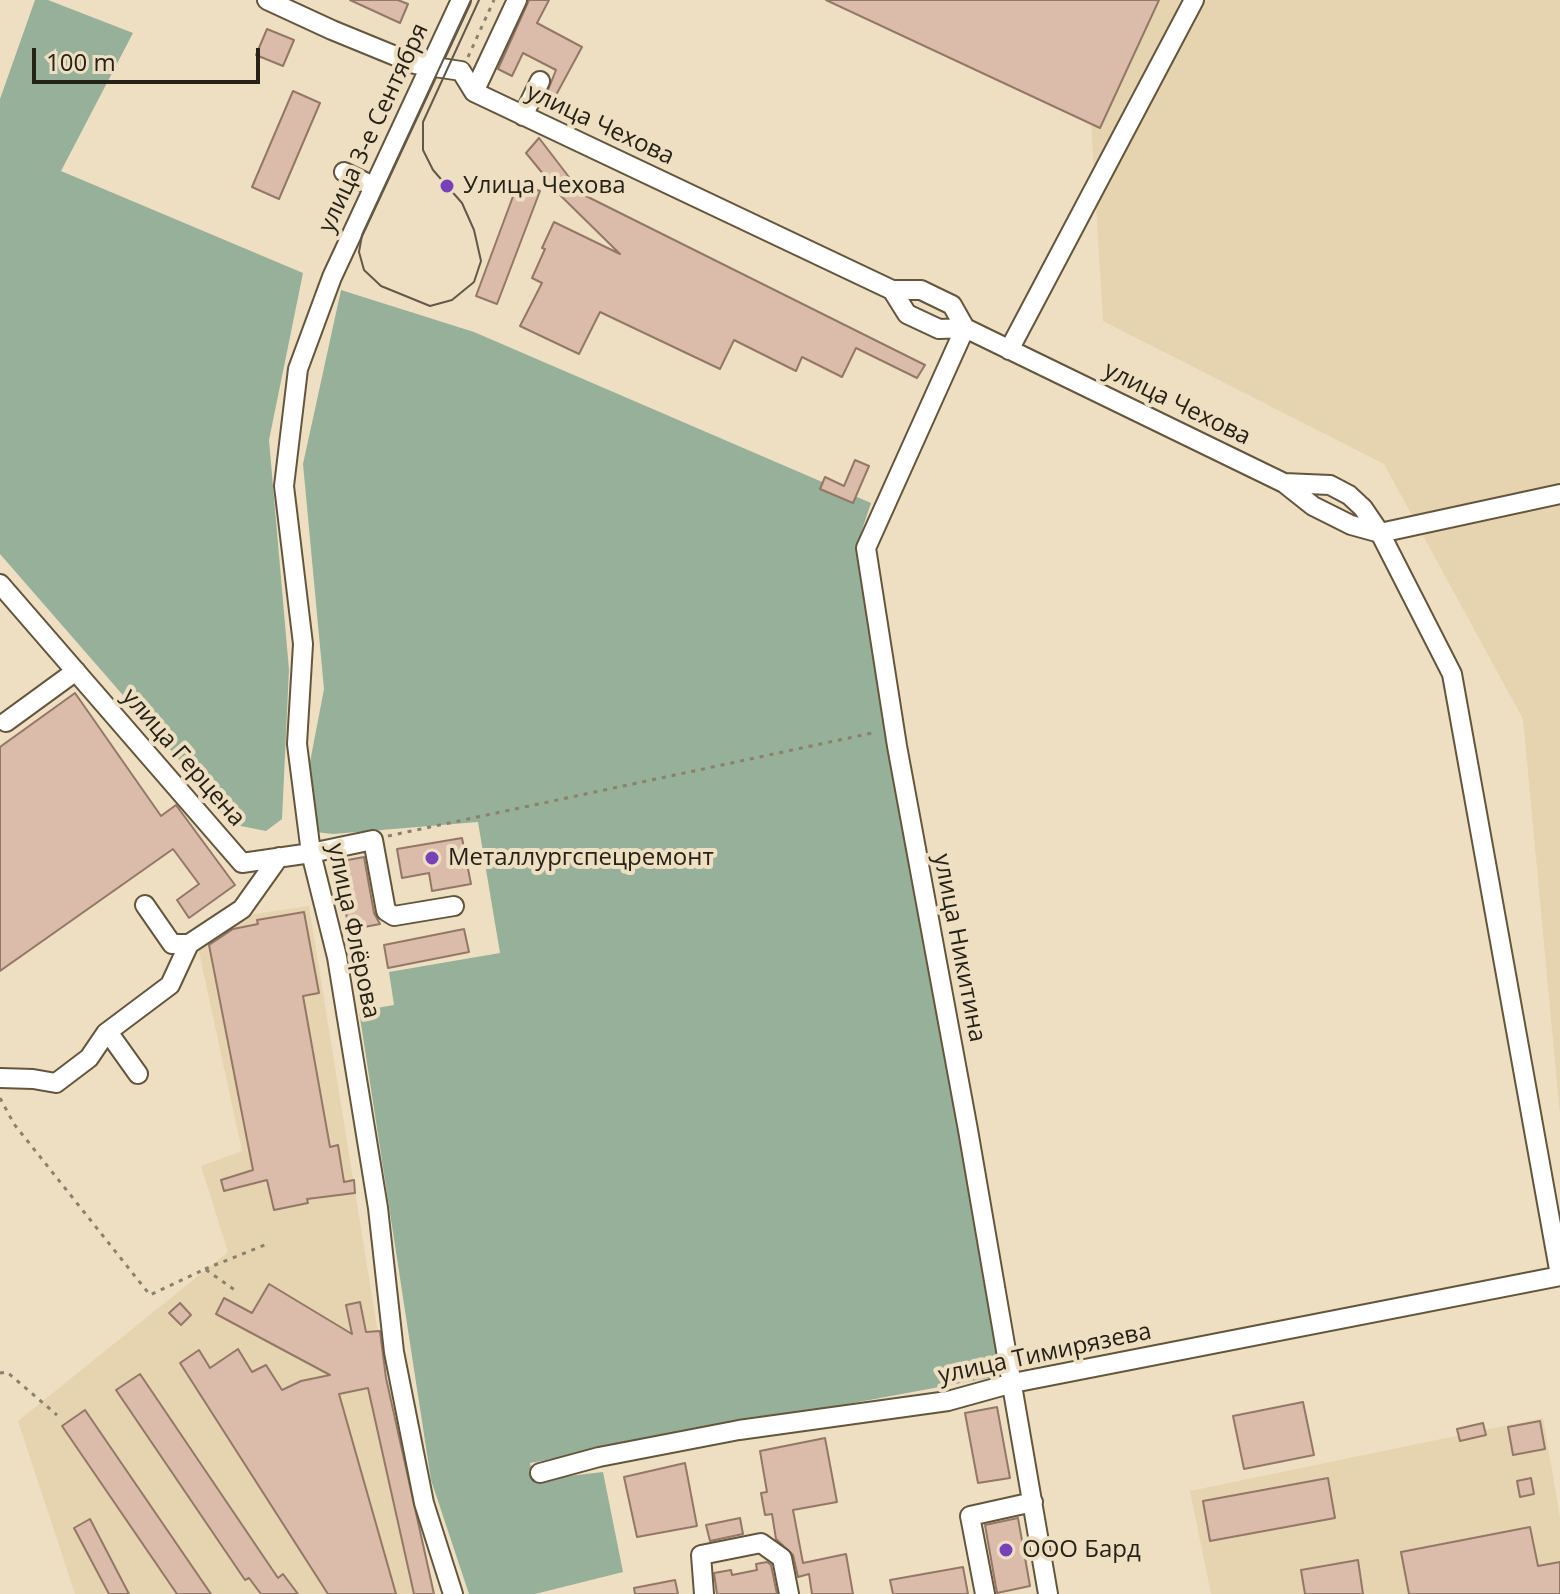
<!DOCTYPE html>
<html>
<head>
<meta charset="utf-8">
<style>
  body { margin:0 }
  #map { position:relative; width:1560px; height:1594px; overflow:hidden; background:#eedfc2; font-family:"Open Sans",sans-serif }
  canvas { display:block }
  .scale { position:absolute; left:32px; top:48px; width:228px; height:36px; box-sizing:border-box; border:4px solid #272217; border-top:0; padding-left:10px; font-size:24px; line-height:28px; white-space:nowrap; color:#272217; -webkit-text-stroke:6px #eedfc2; paint-order:stroke }
</style>
</head>
<body>
<div id="map">
<canvas width="1560" height="1594"></canvas>
<div class="scale">100 m</div>
</div>
<script>
const ctx = document.querySelector('canvas').getContext('2d');
ctx.lineJoin = 'round';
function fillPath(path, color) { ctx.fillStyle = color; ctx.fill(path, 'evenodd'); }
const shape = rows => new Path2D(rows.map(r => 'M' + r).join(''));
function strokePath(path, color, width, dash) { ctx.strokeStyle = color; ctx.lineWidth = width; ctx.lineCap = dash ? 'butt' : 'round'; ctx.setLineDash(dash || []); ctx.stroke(path); }
function write(font, color, halo, rows, align = 'center') {
  ctx.font = font + ' "Open Sans",sans-serif'; ctx.lineWidth = 8; ctx.setLineDash([]); ctx.textBaseline = 'middle'; ctx.strokeStyle = halo; ctx.fillStyle = color; for (const [text, x, y, turn = 0] of rows) {
    ctx.save(); ctx.translate(x, y); ctx.rotate((+turn || 0) * Math.PI / 180); ctx.textAlign = isNaN(turn) ? turn : align; if (halo) ctx.strokeText(text, 0, 0); ctx.fillText(text, 0, 0); ctx.restore();
  }
}
fillPath(shape([
  [829,0,1560,0,1560,1115,1523,719,1384,464,1103,321,1091,122],
  [309,906,406,1507,432,1594,75,1594,18,1421,228,1252,201,1166,242,1151,198,947,254,914],
  [1543,1418,1560,1517,1560,1594,1211,1594,1190,1491]
]), '#e6d3af');
fillPath(shape([
  [35,0,48,0,133,33,61,171,303,273,269,440,289,670,282,819,266,831,236,825,0,554,0,99],
  [341,290,474,332,871,503,856,548,1004,1375,530,1463,534,1480,603,1472,623,1572,535,1594,469,1594,431,1480,359,1011,394,1005,389,972,500,953,478,822,333,834,297,830,324,689,303,464]
]), '#96b099');
const building = shape([
  [350,0,398,0,408,4,400,23,350,0],
  [529,0,549,0,537,23,582,47,549,108,542,105,556,70,523,53,512,76,498,69,529,0],
  [826,0,1159,0,1100,128,826,0],
  [267,29,294,40,283,66,256,55,267,29],
  [293,91,320,103,279,199,252,187,293,91],
  [539,138,582,194,925,365,917,378,856,348,842,377,802,357,796,371,734,340,720,369,600,312,579,354,520,326,542,283,532,278,545,249,542,248,554,222,620,254,562,197,526,153,539,138],
  [518,183,540,191,497,304,476,296,518,183],
  [855,460,869,466,853,503,820,489,825,477,844,486,855,460],
  [75,693,161,816,176,805,235,885,189,918,177,900,199,884,173,849,0,971,0,747,75,693],
  [462,838,471,884,432,891,429,873,402,878,397,849,462,838],
  [364,857,374,913,380,924,349,930,337,862,364,857],
  [304,912,319,993,303,996,330,1147,338,1145,344,1182,354,1180,355,1193,307,1199,308,1203,274,1210,267,1180,224,1191,221,1180,253,1170,209,945,233,929,258,924,257,920,304,912],
  [464,929,469,952,388,968,384,945,464,929],
  [269,1284,352,1334,346,1305,360,1302,366,1332,380,1331,386,1378,434,1594,414,1594,368,1388,339,1394,396,1594,328,1594,180,1363,199,1350,210,1368,238,1349,252,1372,266,1365,282,1390,301,1381,330,1375,216,1314,224,1298,252,1313,269,1284],
  [180,1303,191,1315,181,1325,169,1313,180,1303],
  [140,1374,278,1578,283,1574,298,1594,261,1594,249,1578,245,1580,116,1390,140,1374],
  [1303,1402,1314,1455,1244,1469,1233,1416,1303,1402],
  [997,1407,1010,1478,978,1483,965,1413,997,1407],
  [85,1410,211,1594,177,1594,62,1426,85,1410],
  [1540,1421,1545,1449,1513,1455,1508,1427,1540,1421],
  [1483,1423,1486,1435,1460,1441,1457,1429,1483,1423],
  [825,1438,837,1502,793,1510,803,1563,846,1554,853,1594,812,1594,809,1574,798,1577,793,1555,776,1539,772,1514,765,1515,761,1493,767,1492,760,1451,825,1438],
  [685,1463,697,1526,637,1537,624,1477,685,1463],
  [1328,1478,1335,1518,1210,1541,1203,1501,1328,1478],
  [1531,1478,1534,1494,1520,1497,1517,1481,1531,1478],
  [740,1518,743,1534,710,1541,706,1525,740,1518],
  [1018,1518,1030,1586,997,1593,985,1525,1018,1518],
  [90,1519,129,1594,109,1594,74,1528,90,1519],
  [1530,1527,1538,1566,1560,1562,1560,1594,1409,1594,1401,1552,1530,1527],
  [1358,1560,1363,1594,1305,1594,1301,1570,1358,1560],
  [767,1562,771,1565,777,1594,717,1594,714,1573,731,1570,732,1575,757,1570,756,1564,767,1562],
  [963,1567,968,1594,893,1594,890,1580,963,1567],
  [675,1580,678,1594,635,1594,634,1588,675,1580]
]);
fillPath(building, '#dbbcab');
strokePath(building, '#937767', 2);
const minor = shape([
  [267,0,332,30,415,64,461,71,474,92,892,290,907,314,939,329,965,328,1284,483,1313,506,1351,525,1380,533,1452,674,1560,1275],
  [474,92,517,0],
  [523,116,540,81],
  [344,172,373,186],
  [892,290,921,290,952,305,965,328,866,548,897,746,968,1130,1048,1594],
  [1009,350,1194,0],
  [1284,483,1330,485,1349,495,1363,508,1380,533,1560,494],
  [0,584,242,863,311,853,373,840,386,911,394,916,454,906],
  [6,722,76,671],
  [145,905,172,944,189,944],
  [108,1032,138,1074],
  [0,1078,33,1079,56,1083,89,1058,106,1033,170,985,189,944,242,909,279,857],
  [540,1473,599,1457,739,1430,948,1401,1013,1383,1560,1276],
  [453,1594,424,1503,394,1352,378,1208,337,957,311,853,297,744,303,644,284,486,298,369,332,277,461,0],
  [704,1594,701,1555,761,1543,782,1558,789,1594],
  [985,1594,970,1516,1033,1502]
]);
strokePath(minor, '#64563d', 22);
strokePath(shape([
  [468,57,494,0],
  [388,836,877,732],
  [0,1098,14,1124,150,1295,205,1269,236,1291],
  [205,1269,267,1244],
  [0,1373,7,1372,57,1415]
]), '#8a806c', 3, [4, 6]);
strokePath(minor, '#fff', 18);
strokePath(shape([
  [471,0,362,235,359,252,364,270,381,286,430,306,452,300,474,282,481,261,474,230,462,203,433,170,423,150,423,122,479,0]
]), '#615949', 2);
for (const [x, y, r, color] of [
  [447,186,8,"#7741b8"],
  [432,858,8,"#7741b8"],
  [1006,1550,8,"#7741b8"]
]) { const dot = new Path2D(); dot.arc(x, y, r, 0, 2 * Math.PI); ctx.fillStyle = color; ctx.fill(dot); strokePath(dot, '#eedfc2', 3); }
write('24px', '#272217', '#eedfc2', [
  ["улица Чехова",600,125,25],
  ["улица 3-е Сентября",374,128,-65],
  ["улица Чехова",1177,404,26],
  ["улица Герцена",183,758,49],
  ["улица Флёрова",353,931,78],
  ["улица Никитина",959,948,79],
  ["улица Тимирязева",1045,1354,-12]
]);
write('24px', '#272217', '#eedfc2', [
  ["Улица Чехова",463,186],
  ["Металлургспецремонт",448,858],
  ["ООО Бард",1022,1550]
], 'left');
</script>
</body>
</html>
